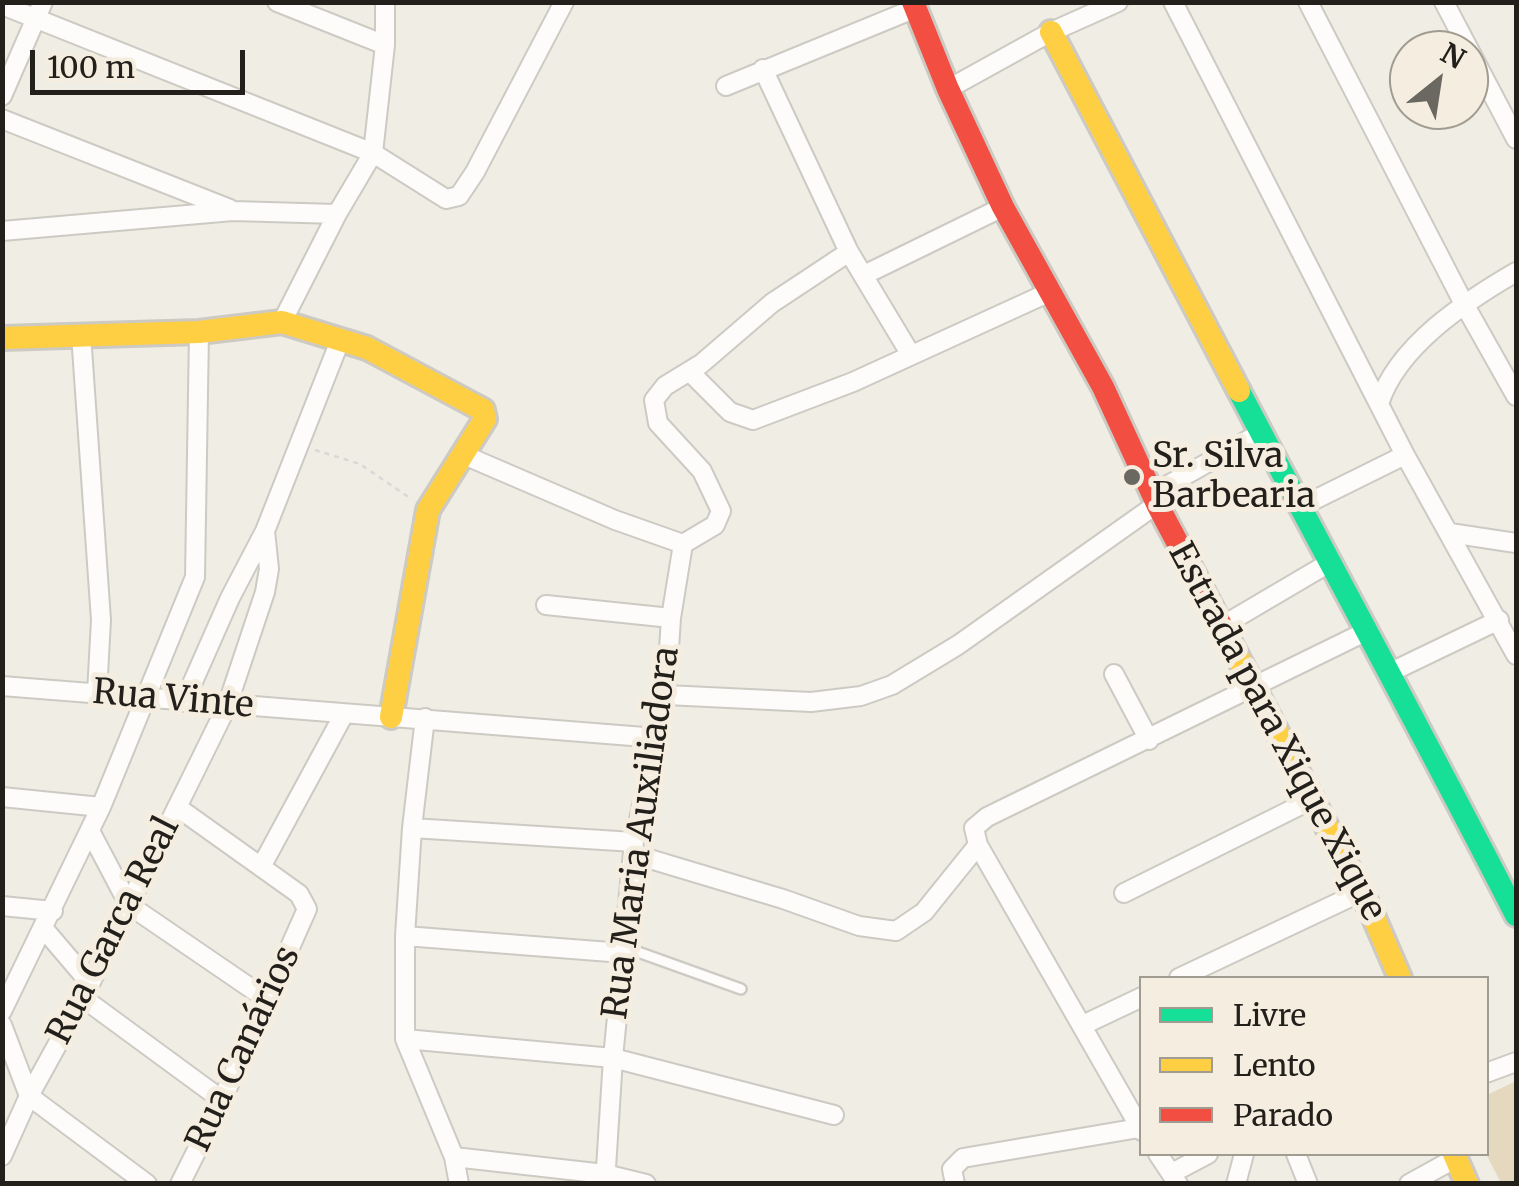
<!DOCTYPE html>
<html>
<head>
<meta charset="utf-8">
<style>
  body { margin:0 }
  #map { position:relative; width:1519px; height:1186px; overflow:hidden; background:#f0ede5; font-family:Merriweather,serif }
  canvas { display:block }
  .frame { position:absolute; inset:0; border:5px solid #23201b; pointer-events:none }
  .legend { position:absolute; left:1139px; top:976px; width:350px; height:180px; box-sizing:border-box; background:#f5eee0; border:2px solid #a19c91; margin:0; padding:12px 18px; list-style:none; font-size:30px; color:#23201b }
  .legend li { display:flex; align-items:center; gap:20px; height:50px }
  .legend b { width:50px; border:2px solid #a19c91 }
  .north { position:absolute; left:1389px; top:30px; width:100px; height:100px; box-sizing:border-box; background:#f5eee0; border:2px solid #a19c91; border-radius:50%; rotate:30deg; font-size:28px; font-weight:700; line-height:40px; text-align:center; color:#23201b }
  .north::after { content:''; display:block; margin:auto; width:35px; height:45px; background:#6b6862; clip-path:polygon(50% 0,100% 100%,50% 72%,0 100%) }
  .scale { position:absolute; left:30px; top:50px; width:215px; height:45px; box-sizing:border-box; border:5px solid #23201b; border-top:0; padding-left:12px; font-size:30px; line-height:35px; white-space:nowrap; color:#23201b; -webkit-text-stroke:8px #f5eee0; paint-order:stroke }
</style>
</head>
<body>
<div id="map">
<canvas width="1519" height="1186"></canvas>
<div class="frame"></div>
<ul class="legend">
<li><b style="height:12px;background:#16e098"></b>Livre</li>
<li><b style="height:12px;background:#ffcf43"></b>Lento</li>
<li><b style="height:12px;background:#f24e42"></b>Parado</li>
</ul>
<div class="north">N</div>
<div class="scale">100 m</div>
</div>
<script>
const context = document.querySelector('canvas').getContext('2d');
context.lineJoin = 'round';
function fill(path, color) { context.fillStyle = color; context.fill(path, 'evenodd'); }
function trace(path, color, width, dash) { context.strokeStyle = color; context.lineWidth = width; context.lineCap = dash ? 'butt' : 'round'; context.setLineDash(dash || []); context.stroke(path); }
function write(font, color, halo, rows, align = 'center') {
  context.font = font + ' Merriweather,serif'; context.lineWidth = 10; context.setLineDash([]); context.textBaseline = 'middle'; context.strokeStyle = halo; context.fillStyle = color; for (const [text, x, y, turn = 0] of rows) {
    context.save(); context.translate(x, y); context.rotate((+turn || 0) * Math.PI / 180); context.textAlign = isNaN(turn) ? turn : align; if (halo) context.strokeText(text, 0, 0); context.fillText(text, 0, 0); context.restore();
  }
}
fill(new Path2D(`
  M1516 1081V1183H1501L1486 1154 1487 1095Z`), '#e4d9be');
const lane = new Path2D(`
  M624 947 741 989`);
const street = new Path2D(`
  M277 2 385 45
  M1173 2 1405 455 1516 655
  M1308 2 1463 302 1516 396
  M1444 2 1516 139
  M2 5 373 153 446 199 459 196 475 172 564 2
  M763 69 849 252 911 355
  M726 86 916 8
  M948 89 1051 32 1118 2
  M2 96 43 2
  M2 119 230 209
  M2 231 233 211 337 214
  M864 275 1003 207
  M282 322 337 214 373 153 385 45V2
  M81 334 101 620 97 693
  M690 372 730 412 753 420 853 382 1052 291
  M1379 404C1397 346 1466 301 1516 272
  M464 455 615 520 683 544
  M1152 494 1262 432
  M1302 506 1405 455
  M1450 533 1516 543
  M683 544 715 525 721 511 702 471 658 423 654 400 665 386 701 364 772 303 849 252
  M546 605 671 618
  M1222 626 1329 563
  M1391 672 1499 620
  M1114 674 1149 740
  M2 686 657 738
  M666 695 811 702 861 696 892 685 958 645 1157 504
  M184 702 230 598 265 531 341 338
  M425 718 412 828 405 936V1039L454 1157 459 1184
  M2 797 101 807
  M177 807 299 894 307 909 222 1100 180 1184
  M412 828 634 842
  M90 831 129 905 268 1000
  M633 854 783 899 859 926 896 931 924 912 978 845
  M261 867 344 714
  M1124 893 1313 799
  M2 906 53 911
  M44 929 90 983
  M405 936 623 953
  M1179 978 1361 892
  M83 998 222 1100
  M2 1011 101 807 195 577 199 332
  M2 1025 29 1096
  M1083 1025 1142 997
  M405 1039 613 1058 834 1115
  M1486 1073 1516 1062
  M29 1096 147 1184
  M1142 1131 978 845 974 828 987 817 1367 631
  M1158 1154 1178 1184
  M1296 1154 1308 1184
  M2 1156 29 1096 83 998 227 706 265 592 269 569 265 531
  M454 1157 605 1174 646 1184
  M1172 1173 1208 1154
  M605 1184 613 1058 634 842 666 695 671 618 683 544
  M955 1184 952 1169 963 1158 1139 1128
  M1236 1184 1244 1154
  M1409 1184 1456 1158`);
const fast = new Path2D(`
  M1239 391C1331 566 1426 739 1516 915`);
const slow = new Path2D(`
  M1051 32 1239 391
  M2 338 199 332 282 322 367 348 483 410 485 419 428 510 391 717
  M1221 625 1371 911 1400 978
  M1454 1154 1467 1184`);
const jam = new Path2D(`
  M913 2 948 89 1003 207 1103 387 1157 504 1221 625`);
trace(lane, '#cccac3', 14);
trace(street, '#cccac3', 22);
trace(fast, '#cccac3', 28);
trace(slow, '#cccac3', 28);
trace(jam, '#cccac3', 28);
trace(new Path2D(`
  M315 450 360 464 410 498`), '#d9d8d6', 2.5, [5, 5]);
trace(lane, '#fdfcfb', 9);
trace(street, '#fdfcfb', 18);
trace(fast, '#16e098', 22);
trace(slow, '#ffcf43', 22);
trace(jam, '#f24e42', 22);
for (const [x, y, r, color] of [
  [1132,477,10,"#6b6862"]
]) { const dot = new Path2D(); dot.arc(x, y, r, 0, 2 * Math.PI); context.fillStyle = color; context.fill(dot); trace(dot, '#f5eee0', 4); }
write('35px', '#23201b', '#f5eee0', [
  ["Sr. Silva",1152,457],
  ["Barbearia",1152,497]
], 'left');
write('35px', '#23201b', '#f5eee0', [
  ["Rua Vinte",173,700,5],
  ["Estrada para Xique Xique",1276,732,62],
  ["Rua Maria Auxiliadora",642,833,-82],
  ["Rua Garca Real",114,931,-63],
  ["Rua Canários",244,1049,-65]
]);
</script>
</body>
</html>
